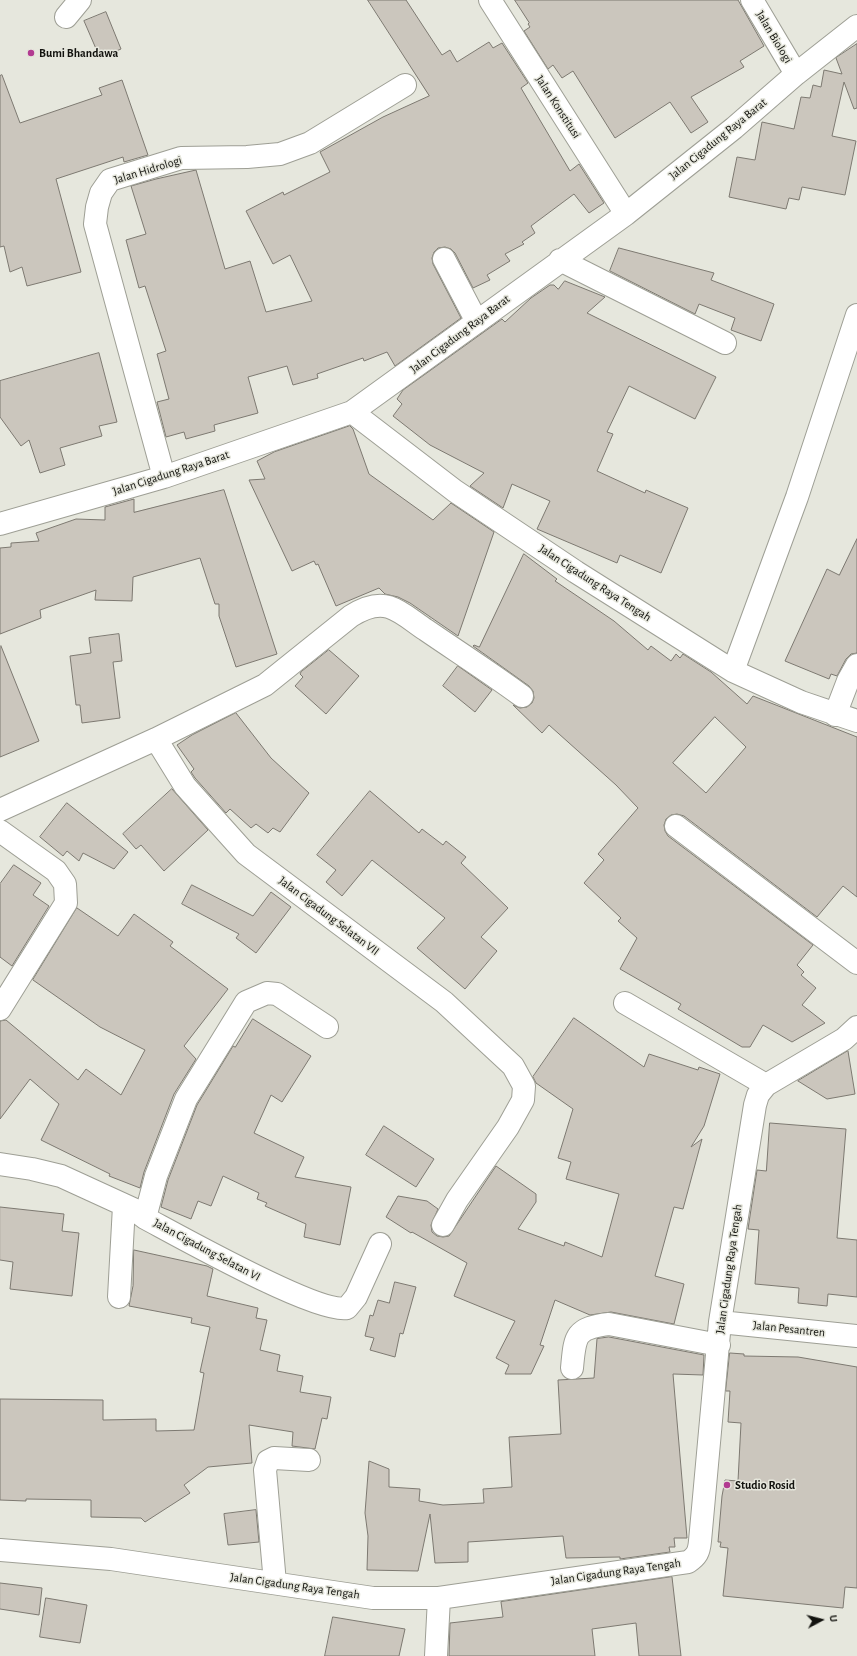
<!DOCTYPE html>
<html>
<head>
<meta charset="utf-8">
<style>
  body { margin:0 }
  #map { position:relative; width:857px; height:1656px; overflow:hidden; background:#e6e7dd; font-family:"Alegreya Sans",sans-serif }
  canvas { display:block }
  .north { position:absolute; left:801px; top:1600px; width:40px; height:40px; -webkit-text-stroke:3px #e6e7dd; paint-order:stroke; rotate:83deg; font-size:11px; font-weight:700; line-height:16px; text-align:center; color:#13130f }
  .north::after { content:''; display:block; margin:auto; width:14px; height:18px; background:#13130f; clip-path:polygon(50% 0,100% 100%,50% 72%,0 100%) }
</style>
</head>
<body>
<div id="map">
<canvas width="857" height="1656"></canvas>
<div class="north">U</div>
</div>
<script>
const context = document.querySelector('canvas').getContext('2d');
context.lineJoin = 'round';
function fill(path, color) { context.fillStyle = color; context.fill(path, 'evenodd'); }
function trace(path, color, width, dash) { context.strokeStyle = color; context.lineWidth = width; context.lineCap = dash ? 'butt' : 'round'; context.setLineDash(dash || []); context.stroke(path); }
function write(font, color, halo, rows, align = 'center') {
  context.font = font + ' "Alegreya Sans",sans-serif'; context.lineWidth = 3; context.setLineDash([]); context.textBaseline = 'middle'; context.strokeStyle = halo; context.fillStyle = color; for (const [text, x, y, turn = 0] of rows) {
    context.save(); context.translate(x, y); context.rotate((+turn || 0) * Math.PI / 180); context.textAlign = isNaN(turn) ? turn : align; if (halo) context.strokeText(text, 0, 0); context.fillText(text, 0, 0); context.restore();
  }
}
const building = new Path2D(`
  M368 0H406L442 55 450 50 457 62 489 42 493 48 502 43 528 83 521 88 570 171 579 164 604 203 589 213 574 194 531 226 535 233 522 242 524 244 505 254 510 261 487 275 490 280 473 288 455 253 451 249 445 247 438 248 434 252 432 258 433 264 461 318 395 366 387 352 364 361 363 358 317 374 318 378 293 385 287 366 248 377 258 413 214 425 215 431 186 439 184 432 166 437 157 402 169 399 157 354 166 351 145 286 139 288 126 240 146 234 131 186 156 179 196 170 225 269 250 261 266 312 312 301 290 255 273 264 246 211 283 192 284 195 330 172 320 152 383 117 429 96Z
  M515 0H738L764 46 740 61 744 67 691 97 708 122 691 133 670 102 615 138 573 71 562 78 553 65 548 69 524 31 530 27 528 24 529 23Z
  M106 12 121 49 100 58 84 21Z
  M857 44V108L854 109 844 82 832 136 856 141 845 195 802 187 799 200 789 198 786 209 729 197 737 157 755 160 762 122 794 129 801 97 810 98 813 85 821 87 824 70 842 74 836 58Z
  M2 75 20 123 102 95 99 88 122 80 148 155 124 162 123 157 56 179 81 272 27 286 22 267 10 272 4 246 0 247V76Z
  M619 248 714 273 711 280 774 304 761 341 731 330 735 318 699 304 695 314 610 271Z
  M565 281 605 297 587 313 716 377 695 419 629 386 607 432 613 434 597 471 645 493 646 490 688 508 661 573 620 555 617 563 537 529 550 501 512 484 503 508 470 486 484 473 430 445 393 416 402 404 397 399 403 390 502 319 505 322 531 298 550 285H554L558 289Z
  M99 353 117 422 99 426 102 436 60 448 65 465 40 473 29 440 21 446 0 417V381Z
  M350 426 353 429 369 474 433 520 451 503 494 532 458 636 410 603 398 597 385 594 379 588 336 606 318 564 316 565 314 561 292 571 249 480 265 479 257 461 274 452Z
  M224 490 277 654 236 667 219 616V604H215L200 558 133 577 132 601 95 600 96 590 40 610 41 618 0 634V548L11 547V543L39 541 36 533 76 519 105 520V507L134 499V512Z
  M857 539V653L851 654 846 659 837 676 831 674 829 679 785 661 827 569 839 575Z
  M524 554 557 579 555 581 614 621 648 650 651 646 671 661 676 654 680 658 683 654 711 672 747 704 753 696 857 737V897L843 886 817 917 684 816 677 814 671 815 666 819 664 825 665 831 668 836 813 945 797 965 804 972 801 975 816 988 802 1005 825 1023 792 1042 763 1025 750 1047H742L678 1009 681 1004 620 969 637 938 618 921 621 918 584 883 604 860 598 854 638 808 616 785 549 725 542 733 513 705 520 708 527 707 532 703 534 698 533 691 529 686 473 646 474 645 479 647ZM715 717 746 747 706 793 673 763Z
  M119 634 122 661 113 662 120 718 82 723 80 705H76L70 656 91 653 89 638Z
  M1 646 39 741 0 757V647Z
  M329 650 359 676 326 714 295 686 303 677 300 674 301 672Z
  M458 666 492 690 475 712 443 686Z
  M236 713 271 758 309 793 280 832 273 828 268 833 256 824 251 828 230 809 226 813 195 778 191 772 194 769 177 745 192 735Z
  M172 789 208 830 164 871 141 845 136 849 123 834Z
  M370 791 419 833 422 829 443 845 446 841 466 857 461 863 508 908 481 937 497 951 465 989 417 948 445 918 372 860 342 896 326 882 336 870 317 855Z
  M67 803 128 852 114 869 83 853 79 861 67 851 63 856 40 837Z
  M14 865 41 883 33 895 49 906 12 966 0 957V884Z
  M192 885 253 916 271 892 291 907 256 953 236 938 239 934 182 904Z
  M77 908 118 936 134 914 173 942 170 946 228 989 184 1046 196 1059 174 1094 144 1172 140 1188 109 1176 110 1174 41 1140 59 1104 30 1079 0 1119V1021L6 1020 78 1080 86 1069 121 1095 145 1050 100 1027 33 980Z
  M574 1018 644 1067 649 1054 698 1070 699 1067 720 1074 704 1126 691 1147 702 1139 683 1209 674 1207 655 1276 684 1284 674 1324 611 1312 590 1315 555 1300 540 1345 544 1346 531 1374H505L509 1365 496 1358 515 1321 454 1296 467 1263 412 1232 411 1233 386 1217 398 1196 427 1201 438 1209 431 1225 432 1232 437 1236 443 1237 449 1236 496 1166 536 1194V1202L518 1229 564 1246 565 1242 602 1257 619 1194 566 1179 571 1162 558 1158 573 1109 536 1083 533 1077Z
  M253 1019 311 1056 282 1102 271 1095 254 1133 304 1157 295 1177 351 1187 340 1245 304 1237 306 1224 265 1206 267 1203 257 1199 259 1193 223 1176 211 1206 198 1201 191 1219 161 1207 168 1180 197 1105 233 1046 235 1047Z
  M848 1051 855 1094 827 1099 798 1081Z
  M770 1123 846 1129 837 1238 857 1240V1297L828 1294 827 1306 798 1303 799 1288 755 1284 759 1230 748 1229 757 1170 766 1171Z
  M384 1126 434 1159 416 1187 366 1155Z
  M0 1207 64 1214 62 1231 79 1233 72 1296 10 1289 13 1262 0 1260Z
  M134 1250 207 1266 213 1269 207 1296 258 1308 256 1318 267 1320 260 1350 280 1355 277 1371 303 1376 300 1392 331 1397 327 1419 322 1418 315 1449 292 1446 293 1432 249 1425 252 1463 208 1467 184 1485 190 1493 145 1522 141 1518 91 1517V1500L26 1499V1501L0 1500V1399L103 1400V1420L156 1419V1431L194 1430 204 1373 200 1372 210 1327 191 1323 192 1318 129 1306 133 1286Z
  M395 1282 416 1287 403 1334 400 1333 395 1357 370 1350 374 1338 365 1336 370 1315 373 1316 378 1300 389 1303Z
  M609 1337 704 1355 703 1375 673 1374 687 1538H674L675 1547H669L670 1552 620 1559V1557L566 1558 563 1536 468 1542V1562L435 1563 430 1514 418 1571 367 1570 368 1536 365 1513 369 1461 389 1469V1487L420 1489 419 1501 443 1505 484 1503 483 1489 512 1487 509 1437 561 1434 558 1380 594 1378 597 1339Z
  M730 1353 744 1354V1356L798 1357 857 1367V1588L845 1587 843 1608 723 1596 728 1548 720 1547 721 1542H718L722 1496 725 1480 738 1481 741 1423 728 1422 730 1391H726Z
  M256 1510 259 1542 228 1545 224 1514Z
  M672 1577 681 1656H639L636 1623 592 1629 595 1656H449L450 1623 503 1617 501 1602Z
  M0 1583 42 1588 39 1615 0 1609Z
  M46 1598 87 1605 80 1643 40 1637Z
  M333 1617 405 1629 399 1656H325Z`);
fill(building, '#cbc6bd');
trace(building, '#7d7971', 1);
const minor = new Path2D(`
  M490 0 626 214
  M752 0 796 74
  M66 17 80 0
  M444 259 477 322
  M560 260 725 343
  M352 412 455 491 576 572 733 671 801 702 857 721
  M164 477 95 224 97 207 101 193 110 180 181 158 247 157 280 154 310 143 405 85
  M0 524 164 477 352 412 626 214 734 128 796 74 857 26
  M733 671 797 497 857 315
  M835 715 848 681 857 665
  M156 739 185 786 246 854 444 1002 513 1066 524 1086 523 1100 508 1127 457 1200 443 1225
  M0 810 156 739 265 685 351 616C362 609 376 603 389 607 402 611 415 623 426 630 458 652 491 673 522 696
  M676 826 857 963
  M0 831 56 871 65 884 66 903 0 1009
  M625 1003 766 1085
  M0 1164 32 1169 61 1176 133 1209 145 1218C177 1235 319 1315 347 1308L356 1297 380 1244
  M145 1218 156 1176 186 1099 246 1002 267 993 277 994 327 1027
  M119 1297 124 1206
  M720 1322 857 1336
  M572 1368C575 1337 574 1328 609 1324L719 1345
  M0 1550 111 1559 373 1598H439L688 1562C697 1556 699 1552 700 1541L720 1322 755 1105 758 1095 766 1085 844 1039 857 1027
  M275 1583 265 1470 268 1461 274 1458 309 1460
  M436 1656 439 1598`);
trace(minor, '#9e9f95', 24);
trace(minor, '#fff', 22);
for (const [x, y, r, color] of [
  [31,53,4,"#b23b91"],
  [727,1485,4,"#b23b91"]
]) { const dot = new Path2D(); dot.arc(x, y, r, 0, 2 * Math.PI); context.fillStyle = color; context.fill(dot); trace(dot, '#e6e7dd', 1.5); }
write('12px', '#13130f', '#e6e7dd', [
  ["Jalan Biologi",774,37,59],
  ["Jalan Konstitusi",558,107,57],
  ["Jalan Cigadung Raya Barat",718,139,-39],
  ["Jalan Hidrologi",148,170,-17],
  ["Jalan Cigadung Raya Barat",460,334,-37],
  ["Jalan Cigadung Raya Barat",171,473,-18],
  ["Jalan Cigadung Raya Tengah",595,583,33],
  ["Jalan Cigadung Selatan VII",329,916,37],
  ["Jalan Cigadung Selatan VI",207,1250,28],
  ["Jalan Cigadung Raya Tengah",729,1269,-82],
  ["Jalan Pesantren",789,1329,6],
  ["Jalan Cigadung Raya Tengah",616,1572,-8],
  ["Jalan Cigadung Raya Tengah",295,1586,8]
]);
write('bold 12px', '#13130f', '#e6e7dd', [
  ["Bumi Bhandawa",39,53],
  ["Studio Rosid",735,1485]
], 'left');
</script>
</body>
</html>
